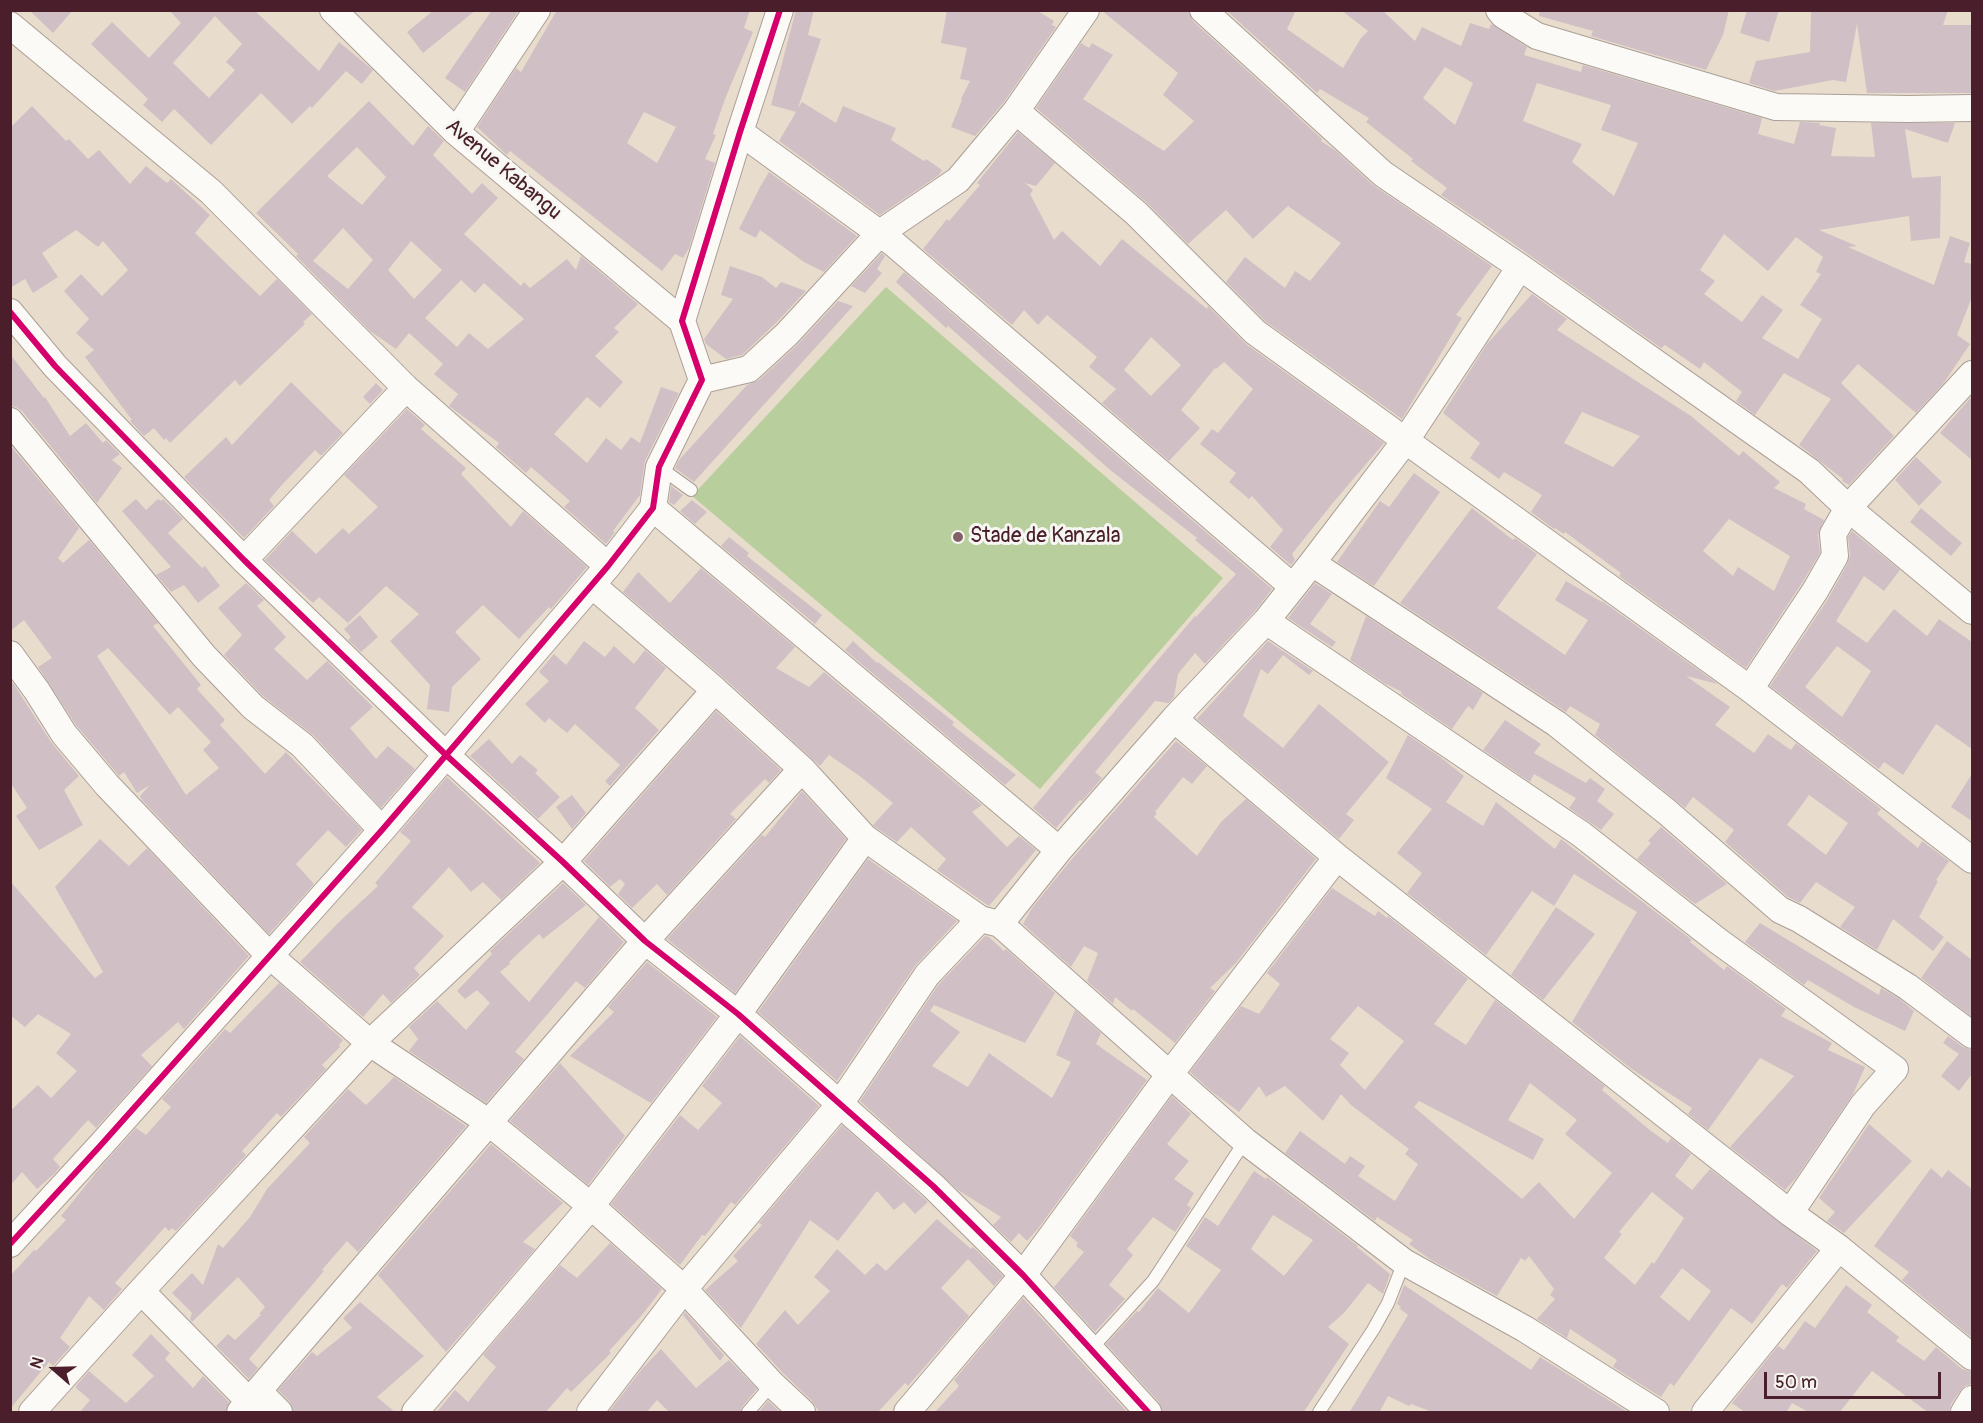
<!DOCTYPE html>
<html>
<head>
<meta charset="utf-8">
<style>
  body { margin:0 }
  #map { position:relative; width:1983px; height:1423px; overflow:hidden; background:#e8dccc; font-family:Pangolin,sans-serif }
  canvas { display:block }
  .frame { position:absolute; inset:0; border:12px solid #4a1f2b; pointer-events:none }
  .north { position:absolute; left:24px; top:1339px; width:60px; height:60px; -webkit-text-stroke:4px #f6f6f2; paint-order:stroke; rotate:290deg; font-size:16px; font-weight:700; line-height:24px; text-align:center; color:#4a1f2b }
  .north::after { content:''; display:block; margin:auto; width:21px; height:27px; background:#4a1f2b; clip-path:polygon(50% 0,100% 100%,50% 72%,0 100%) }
  .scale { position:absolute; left:1764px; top:1372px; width:177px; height:27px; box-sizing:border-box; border:3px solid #4a1f2b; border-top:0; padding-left:8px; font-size:18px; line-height:21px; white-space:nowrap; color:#4a1f2b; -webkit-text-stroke:4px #f6f6f2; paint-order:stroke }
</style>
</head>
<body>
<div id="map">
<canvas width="1983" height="1423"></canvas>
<div class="frame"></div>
<div class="north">N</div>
<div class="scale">50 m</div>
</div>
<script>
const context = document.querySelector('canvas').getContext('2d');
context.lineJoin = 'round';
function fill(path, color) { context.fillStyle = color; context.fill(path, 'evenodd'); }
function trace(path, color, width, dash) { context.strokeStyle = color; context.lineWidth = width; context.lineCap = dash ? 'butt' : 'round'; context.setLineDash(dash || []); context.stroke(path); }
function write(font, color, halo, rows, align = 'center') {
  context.font = font + ' Pangolin,sans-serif'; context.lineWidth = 6; context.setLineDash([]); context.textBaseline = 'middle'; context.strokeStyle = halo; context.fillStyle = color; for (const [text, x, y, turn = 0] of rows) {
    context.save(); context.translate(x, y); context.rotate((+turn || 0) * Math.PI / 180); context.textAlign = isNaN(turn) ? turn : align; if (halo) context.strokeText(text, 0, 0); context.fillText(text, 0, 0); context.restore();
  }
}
fill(new Path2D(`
  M886 287 1223 578 1040 789 692 496Z`), '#b8ce9c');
fill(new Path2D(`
  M29 10H73L53 33Z
  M169 10H254L319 71 339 42 373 70 362 84 346 71 312 108 310 106 292 124 261 93 211 145 174 109 162 122 143 105 148 99 91 44 112 22 149 58 181 23ZM215 16 242 44 226 62 235 70 209 98 173 63Z
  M434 10H476L423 53 407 32Z
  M492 10H519L465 92 445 78Z
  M557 10H750L744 28 753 32 725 99 713 134 716 135 705 159 715 163 689 248 683 258 675 254 662 271 510 151 507 155 477 127 516 68 521 72ZM644 112 676 127 657 163 627 143Z
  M796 10H814L808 35 821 39 798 108 802 102 836 123 843 106 896 128 891 140 924 161 926 159 942 170 939 175 880 215 779 141 796 112 771 105Z
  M947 10H1036L1054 21 1052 25 1056 27 1004 102 975 136 951 127 962 100 961 99 970 81 960 79 967 48 941 43Z
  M1101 10H1188L1193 21 1322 139 1321 141 1336 151 1373 185 1492 266 1456 315 1462 318 1402 419 1265 321 1226 282 1245 257 1285 288 1295 271 1310 281 1341 243 1288 206 1253 239 1226 210 1188 244 1146 202 1036 108 1081 43 1089 48 1092 43 1113 55 1083 99 1164 151 1194 121 1163 95 1178 73Z
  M1226 10H1296L1287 29 1343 68 1361 38 1368 31 1341 10H1382L1415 41 1422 27 1461 46 1470 23 1489 29 1491 24 1527 47 1524 55 1581 72 1583 65 1762 118 1758 134 1794 144 1800 122 1820 123 1819 125 1836 128 1831 156 1875 157 1871 123H1955L1948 143 1905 129 1912 178 1941 176 1940 238 1911 241 1909 216 1819 230 1857 246 1848 247 1934 285 1950 236 1970 243 1964 262 1972 264V297L1957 335 1970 344 1943 384 1916 413 1858 364 1841 383 1894 436 1849 485 1842 481 1843 479 1799 445 1831 399 1784 373 1755 415 1736 401 1742 392 1704 362 1700 369 1665 345 1661 348 1511 242 1441 195 1447 188 1411 161 1413 159 1366 122 1369 118 1320 89 1317 93ZM1445 67 1473 83 1455 125 1423 98ZM1537 83 1611 105 1601 130 1638 143 1614 196 1572 162 1582 144 1523 121ZM1724 234 1768 271 1796 237 1823 257 1816 272 1821 274 1800 305 1822 319 1798 359 1762 338 1783 310 1762 295 1742 322 1704 294 1715 281 1700 270Z
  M1540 10H1729L1723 35 1706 70 1591 36 1593 31 1539 16Z
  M1747 10H1779L1769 42 1740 33Z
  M1811 10H1948L1943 25H1972V93H1867L1857 24 1846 82 1833 80 1774 91 1749 83 1756 61 1810 52Z
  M369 101 413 146 428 126 444 141 433 155 472 194 482 183 498 198 464 234 521 286 524 282 530 288 567 259 576 270 581 256 638 304 614 328 619 332 595 356 623 382 600 408 587 397 554 434 587 463 606 438 621 450 631 437 640 443 661 387 679 393 645 461 640 495 613 531 615 532 606 544 564 507 570 501 531 467 526 473 496 447 499 443 449 406 458 394 434 374 443 364 409 333 396 349 370 331 296 256 298 254 256 213ZM357 147 386 177 362 205 327 176ZM343 228 373 260 348 289 313 261ZM411 241 442 270 414 299 388 270ZM461 280 475 293 484 283 524 319 488 349 469 333 457 347 425 318Z
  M32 106 66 141 69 139 88 159 99 150 130 184 146 166 167 183 171 179 210 215 195 233 260 296 277 279 312 314 303 322 305 324 240 386 235 380 170 443 166 438 164 440 154 428 144 436 130 421 132 420 85 357 94 350 76 333 89 319 64 291 81 274 102 296 128 270 103 241 98 247 76 230 42 253 58 277 33 293 25 279 10 288V128Z
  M1018 132 1055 163 1036 186 1025 183 1033 190 1030 194 1054 240 1062 231 1100 266 1122 239 1207 309 1208 306 1246 344 1384 443 1332 504 1292 554 1295 560 1291 565 1270 547 1283 530 1252 496 1249 499 1229 482 1236 473 1200 444 1212 429 1218 433 1253 389 1224 362 1216 369 1215 368 1181 410 1200 428 1169 461 1102 403 1116 389 1089 367 1097 357 1047 315 1038 325 1024 310 1012 325 923 249 947 219 949 221 980 185 977 183ZM1151 337 1181 365 1151 396 1124 370Z
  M769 172 857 236 824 272 804 262 760 230 756 238 739 229 760 187Z
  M882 253 885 256 877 269 882 273 865 293 851 286Z
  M730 266 762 277 776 288 781 282 806 291 776 323 742 355 726 359 706 344 704 339 733 299 721 295Z
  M904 272 1272 589 1255 611 1205 664 1195 653 1178 674 1174 697 1169 703 1155 701 1095 772 1102 778 1082 801 1080 800 1056 828 1033 808 1195 616 1196 617 1236 574 1195 540 1197 538 1109 469 948 326 946 328 896 282Z
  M1532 294 1567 319 1557 330 1691 416 1739 456 1743 451 1780 482 1774 488 1806 504 1804 509 1824 520 1818 535 1820 553 1802 583 1746 668 1619 576 1621 573 1565 532 1564 534 1555 528 1554 529 1531 512 1542 495 1504 472 1499 479 1470 458 1480 443 1443 413 1487 344ZM1582 412 1640 436 1613 467 1564 443ZM1729 519 1790 556 1774 591 1738 567 1733 576 1703 551Z
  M838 301 853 306 694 482 675 468 679 460 747 385 759 380 797 345Z
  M10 354 44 398 45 397 70 436 86 423 103 443 106 440 120 454 112 460 122 468 97 503 22 411 16 407 10 406Z
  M291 382 343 433 322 455H320L315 450 280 487 269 500 274 506 244 538 184 477 226 437 232 445Z
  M376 383 383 390 370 404 363 397Z
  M1972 396V460L1940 433Z
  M407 409 425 425 421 429 466 468 461 474 511 527 523 511 587 567 551 609 549 607 519 639 483 605 455 632 481 659 452 687 449 712 427 709 430 685 390 641 419 614 386 586 348 623 319 597 313 603 265 560 292 531 316 554 343 528 349 534 378 507 344 475Z
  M10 445 79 528 58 558 63 563 89 540 158 623 153 626 201 685 197 689 225 720 220 725 265 774 286 752 362 830 346 847 328 830 296 864 314 884 269 934 142 800 140 796 150 785 137 793 124 772 119 776 76 725 38 667 52 658 24 620 10 631ZM108 648 170 715 178 707 211 742 203 750 219 768 186 795 97 656Z
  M1916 457 1942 482 1919 506 1895 480Z
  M1414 473 1440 492 1374 586 1337 562 1380 501 1389 507Z
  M671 486 683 495 674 505 669 502Z
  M136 499 146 510 158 499 161 501 163 499 183 519 168 533 202 568 205 566 220 586 198 603 184 585 171 592 156 575 171 567 122 511Z
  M692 500 707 512 695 524 680 511Z
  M1472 508 1513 540 1515 538 1537 554 1497 608 1565 655 1588 620 1555 600 1566 581 1602 602V601L1718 684 1686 676 1730 707 1715 725 1732 737 1754 753 1768 734 1791 750 1796 743 1881 809 1877 814 1918 848 1922 841 1949 861 1936 880 1938 881 1919 917 1944 937 1933 951 1893 919 1877 950 1840 927 1855 907 1816 882 1800 903 1788 897 1725 842 1734 830 1693 797 1685 808 1595 735 1600 724 1570 706 1566 712 1400 603ZM1809 795 1848 823 1826 855 1787 825Z
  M1921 508 1962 543 1951 556 1910 522Z
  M1852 531 1900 570 1884 591 1864 576 1836 621 1867 643 1894 609 1927 636 1939 619 1972 642V749L1936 724 1903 775 1884 762 1879 769 1770 686 1828 599 1848 563 1850 555 1848 537ZM1837 646 1871 671 1842 717 1805 687Z
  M729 537 749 553 747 556 822 615 815 624 721 546Z
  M701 568 795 647 776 668 809 687 824 672 982 805 972 812 1007 847 1019 836 1036 850 989 906 937 870 946 859 911 827 897 842 875 827 873 825 893 803 861 777 829 755 820 766 725 679 623 592 638 572 670 603Z
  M246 583 264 600 257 606 286 637 274 649 307 680 327 661 373 707 350 728 376 759 388 746 415 769 381 808 313 735 263 696 224 655 242 635 218 608Z
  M1315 583 1332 594 1310 624 1336 642 1332 647 1288 618Z
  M360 615 378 637 361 652 348 640 351 637 344 629Z
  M1366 616 1483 693 1473 710 1468 706 1452 729 1401 694 1402 692 1384 683 1350 660Z
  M584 641 605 657 614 646 634 664 645 650 666 668 635 708 659 730 610 786 605 781 620 765 575 724 567 733 549 718 545 723 525 704 549 681 539 672 554 654 566 665Z
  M853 641 877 663 878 662 954 722 952 725 1016 775 1005 785 845 650Z
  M1268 641 1313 671 1309 675 1283 655 1268 674 1261 669 1243 716 1283 748 1319 704 1389 762 1346 814 1354 820 1339 839 1197 719Z
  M13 683 51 742 79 776 64 790 83 825 39 850 16 816 27 808 10 782V684Z
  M716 711 781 770 769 783 765 779 730 814 736 819 667 895 657 884 632 908 618 894 625 884 620 879 610 887 584 861Z
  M1505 720 1541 744 1534 753 1586 783 1590 778 1605 789 1597 801 1614 814 1601 830 1569 808 1576 798 1534 774 1530 782 1483 750Z
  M1408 735 1439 756 1464 776 1446 802 1483 826 1496 802 1555 849 1561 839 1692 940 1690 942 1724 970 1727 966 1786 1009 1781 1016 1832 1043 1828 1050 1865 1067 1853 1094 1796 1178 1785 1190 1730 1147 1794 1076 1760 1058 1708 1130 1688 1114 1692 1108 1633 1070 1572 1022 1637 912 1574 874 1554 906 1532 891 1486 955 1407 893 1422 873 1397 853 1432 809 1386 778Z
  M489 739 512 764 520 755 538 770 535 773 560 797 538 819 470 756Z
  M1176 741 1207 766 1192 784 1183 777 1155 812 1157 813 1154 817 1197 856 1221 822 1246 799 1316 859 1236 963 1210 988 1215 991 1175 1043 1133 1009 1132 1011 1115 997 1113 1004 1087 981 1098 953 1084 946 1071 967 1023 924 1032 908 1071 860Z
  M1972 774V821L1951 807Z
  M447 777 540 863 501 900 483 882 471 892 449 867 412 907 444 936 414 968 420 975 391 1003 383 994 363 1017 300 962 340 921 378 886 375 883 411 841 400 832Z
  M802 791 846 839 735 993 667 939 762 835 765 837Z
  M572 795 586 813 572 829 556 807Z
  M1661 827 1727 884 1695 904 1637 859 1651 843 1648 841Z
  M100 839 129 866 147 848 249 956 184 1029 178 1022 141 1055 152 1066 96 1128 88 1120 53 1159 60 1167 55 1173 37 1189 22 1172 10 1186V1111L38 1085 51 1098 77 1071 56 1053 71 1034 38 1014 25 1027 10 1015V881L95 978 103 972 55 887Z
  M868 859 957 921 915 966 837 1081 758 1012Z
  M563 883 586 905 543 939 539 934 509 962 510 964 500 972 529 1002 599 917 624 942 585 988 576 981 515 1052 524 1059 486 1103 409 1051 418 1039 409 1027 437 1001 466 1030 490 1003 477 990 465 999 457 991 492 954 490 951Z
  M1332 888 1375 916 1378 911 1387 918 1388 916 1468 979 1434 1024 1466 1045 1495 1000 1605 1086 1602 1090 1651 1131 1668 1143 1671 1138 1691 1154 1675 1176 1692 1190 1710 1169 1817 1251 1787 1288 1782 1284 1752 1324 1731 1308 1674 1386 1670 1383 1661 1397 1613 1367 1617 1360 1570 1329 1567 1338 1537 1319 1555 1299 1550 1295 1554 1289 1529 1256 1525 1261 1521 1258 1497 1296 1431 1260 1409 1244 1413 1240 1377 1217 1375 1221 1285 1153 1300 1131 1345 1164 1350 1156 1365 1166 1358 1176 1395 1201 1418 1164 1405 1154 1409 1149 1351 1105 1341 1094 1323 1121 1285 1086 1266 1097 1259 1086 1239 1112 1211 1091 1190 1072 1241 1006 1259 1014 1280 984 1267 973ZM1358 1006 1404 1041 1365 1090 1340 1065 1349 1053 1330 1039ZM1530 1083 1577 1120 1565 1134 1612 1173 1574 1219 1539 1182 1522 1199 1414 1107 1419 1101 1533 1160 1544 1139 1508 1120ZM1652 1192 1684 1218 1654 1264 1652 1262 1635 1285 1604 1258 1622 1234 1619 1232ZM1682 1268 1711 1291 1689 1321 1660 1297Z
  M1556 907 1595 934 1543 1000 1511 975Z
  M1760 923 1879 995 1881 988 1900 999 1914 1011 1905 1031 1854 1007 1808 980 1804 985 1745 942Z
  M985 936 989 937 1004 951 1006 949 1055 993 1025 1043 934 1005 930 1011 960 1032 932 1066 968 1087 989 1053 1052 1098 1071 1062 1056 1055 1075 1010 1101 1033 1096 1044 1147 1080 1037 1230 1027 1241 1019 1233 1011 1242 993 1225 1001 1217 958 1190 860 1101 939 984Z
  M1947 941 1972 960V1017L1921 978Z
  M647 962 717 1017 651 1103 570 1056 614 1012 608 1007Z
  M279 983 343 1040 339 1045 340 1047 322 1065 326 1069 281 1117 277 1113 242 1151 246 1155 176 1231 172 1228 169 1231 165 1227 115 1283 122 1289 104 1310 89 1296 60 1338 70 1347 53 1366 49 1362 10 1409V1276L34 1250 36 1251 66 1220 61 1216 99 1169 136 1128 146 1135 171 1107 162 1099 225 1029 230 1033Z
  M740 1036 819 1106 735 1205 731 1202 705 1236 702 1235 680 1265 611 1204 680 1115 698 1130 722 1103 702 1086Z
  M1948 1036 1963 1047 1972 1050V1074L1959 1091 1941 1076 1959 1054 1943 1043Z
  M560 1063 625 1136 588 1185 510 1121Z
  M394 1077 466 1126 358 1252 347 1241 322 1270 324 1271 249 1359 258 1368 249 1379 216 1346 228 1334 235 1340 261 1315 259 1314 265 1307 238 1277 192 1322 190 1319 192 1313 172 1293 192 1273 203 1285 218 1244 223 1248 250 1217 267 1189 310 1143 304 1137 348 1089 366 1105Z
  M1172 1096 1191 1114 1167 1144 1189 1161 1174 1179 1194 1193 1187 1205 1191 1208 1175 1232 1153 1217 1127 1249 1133 1255 1109 1285 1125 1299 1095 1332 1054 1287 1084 1252 1076 1246 1078 1243 1070 1236Z
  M1869 1124 1912 1161 1844 1233 1827 1221 1835 1212 1819 1198Z
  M842 1125 928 1202 915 1214 904 1202 894 1210 877 1191 838 1241 810 1220 741 1328 705 1290 738 1261 733 1256 762 1225 759 1223Z
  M491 1144 563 1203 523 1242 535 1249 446 1352 378 1275Z
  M1931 1168 1942 1178 1948 1170 1972 1189V1338L1902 1280 1909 1272 1874 1246Z
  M1254 1171 1266 1179 1267 1177 1358 1246 1357 1247 1390 1274 1383 1294 1368 1283 1344 1313 1328 1327 1349 1344 1303 1413H1163L1159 1402 1106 1344 1137 1311 1139 1312 1158 1288 1189 1313 1221 1270 1186 1246 1205 1217 1218 1226ZM1273 1215 1313 1240 1284 1276 1251 1249Z
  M937 1219 971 1249 973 1247 1003 1276 994 1286 968 1259 941 1288 969 1316 908 1386 905 1383 877 1413H820L812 1401 783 1373 756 1344 785 1310 798 1325 830 1291 814 1277 837 1249 865 1275 877 1263 886 1271Z
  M610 1243 662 1289 642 1315 609 1351 611 1353 571 1392 567 1388 545 1413H436L455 1390 468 1402 496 1367 483 1355 560 1265 577 1278Z
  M1404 1285 1531 1370 1540 1357 1629 1413H1435L1411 1404 1409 1406 1388 1396 1379 1413H1349L1408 1315 1399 1308 1401 1307 1397 1304Z
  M1846 1285 1872 1305 1867 1312 1899 1337 1896 1341 1924 1361 1936 1347 1962 1369 1972 1372V1384L1965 1386 1960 1391 1951 1404 1949 1413H1929L1872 1371 1839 1413H1810L1792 1403 1786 1413H1746L1732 1403 1778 1346 1784 1350 1805 1321 1815 1328Z
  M1023 1298 1128 1413H934L959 1386 954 1380Z
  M360 1302 424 1356 377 1397 396 1413H294L290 1402 278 1390 312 1352 317 1356 352 1328 343 1318Z
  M685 1312 724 1355 720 1361 683 1315Z
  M151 1334 170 1353 165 1359 193 1388 203 1376 229 1402 225 1413H79L90 1400 76 1388V1386L89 1371 126 1403 154 1376 132 1355Z
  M661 1349 696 1388 729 1360 757 1389 742 1407 740 1413H670L657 1400 646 1413H608L642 1369Z
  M768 1401 781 1413H758Z`), '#d0c0c5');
const lane = new Path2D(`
  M659 467 691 490
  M1091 1349 1153 1281 1245 1141
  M748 1412 772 1384
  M1319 1412 1373 1330 1388 1303 1404 1262`);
const street = new Path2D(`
  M333 10 456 132 682 321
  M1203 10 1383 174 1520 267 1809 471 1848 508 1972 611
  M1499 10 1503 15 1537 36 1776 107 1908 109 1972 108
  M10 25 211 192 406 388 608 566
  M1016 111 1136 213 1255 332 1750 689 1972 860
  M456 132 537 10
  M740 132 893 243 1293 587
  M10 312 55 366 244 560 446 755 563 862 645 941 738 1014 933 1186 1023 1275 1148 1412
  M702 380 749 369 787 334 880 233 958 180 1016 111 1086 10
  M10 421 204 656 253 707 302 745 382 830
  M653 508 1059 850
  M244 560 406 388
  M1312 563 1557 724 1667 812 1780 910 1799 919 1908 987 1972 1035
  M592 585 715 690 802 769 865 838 980 919
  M1266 621 1581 834 1718 941 1895 1069 1863 1105 1790 1213
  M10 654 37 691 64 734 107 785 269 955 370 1043 488 1122 591 1206 684 1289 772 1384 802 1412
  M1750 689 1815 591 1835 556 1833 534 1848 508 1972 374
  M1174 719 1337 857 1790 1213 1839 1248 1972 1357
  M1000 924 1245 1141 1404 1262 1525 1329 1656 1412
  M10 1244 100 1146 382 830 608 566 653 508 659 467 702 380 682 321 740 132 780 10
  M141 1291 249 1401 263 1396 279 1412
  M32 1412 141 1291 370 1043 563 862 715 690
  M240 1412 645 941 802 769
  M415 1412 591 1206 738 1014 865 838
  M590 1412 684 1289 840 1104 927 975 980 919 1000 924 1059 850 1174 719 1266 621 1312 563 1406 440 1520 267
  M907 1412 1023 1275 1170 1074 1337 857
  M1705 1412 1839 1248
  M1964 1412 1972 1399`);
trace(lane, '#ab9f97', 14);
trace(street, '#ab9f97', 28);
trace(lane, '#fcfaf7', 12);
trace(street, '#fcfaf7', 26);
trace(new Path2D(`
  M10 312 55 366 244 560 446 755 563 862 645 941 738 1014 933 1186 1023 1275 1148 1412
  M10 1244 100 1146 382 830 608 566 653 508 659 467 702 380 682 321 740 132 780 10`), '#d6006c', 6);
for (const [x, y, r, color] of [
  [958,537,6,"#816163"]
]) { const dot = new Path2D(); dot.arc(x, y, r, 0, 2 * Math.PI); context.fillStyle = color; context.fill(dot); trace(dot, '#f6f6f2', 2); }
write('21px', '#4a1f2b', '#f6f6f2', [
  ["Avenue Kabangu",503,170,40]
]);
write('21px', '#4a1f2b', '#f6f6f2', [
  ["Stade de Kanzala",970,537]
], 'left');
</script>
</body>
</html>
